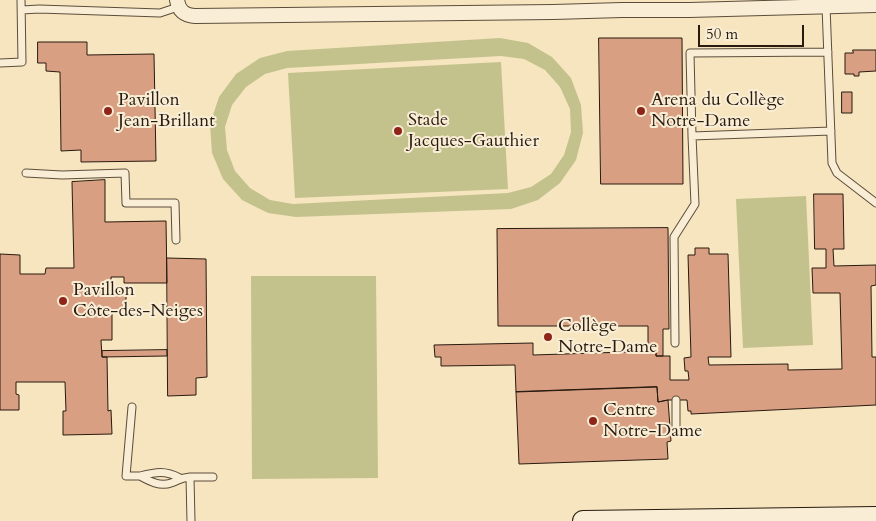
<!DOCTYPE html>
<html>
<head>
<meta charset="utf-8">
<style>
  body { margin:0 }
  #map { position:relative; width:876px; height:521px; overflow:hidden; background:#f6e5be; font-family:Cardo,serif }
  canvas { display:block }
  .scale { position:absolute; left:698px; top:25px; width:106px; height:22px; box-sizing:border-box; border:2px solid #281a0f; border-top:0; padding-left:6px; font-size:15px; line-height:18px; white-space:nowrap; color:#281a0f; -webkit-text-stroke:4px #f9eed5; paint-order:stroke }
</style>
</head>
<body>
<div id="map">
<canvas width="876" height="521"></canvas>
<div class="scale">50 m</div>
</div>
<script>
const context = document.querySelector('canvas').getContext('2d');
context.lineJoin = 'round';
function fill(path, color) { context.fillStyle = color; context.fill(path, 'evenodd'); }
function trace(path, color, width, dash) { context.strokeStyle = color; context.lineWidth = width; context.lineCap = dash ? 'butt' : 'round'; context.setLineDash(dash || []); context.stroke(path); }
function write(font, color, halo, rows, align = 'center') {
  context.font = font + ' Cardo,serif'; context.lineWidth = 4; context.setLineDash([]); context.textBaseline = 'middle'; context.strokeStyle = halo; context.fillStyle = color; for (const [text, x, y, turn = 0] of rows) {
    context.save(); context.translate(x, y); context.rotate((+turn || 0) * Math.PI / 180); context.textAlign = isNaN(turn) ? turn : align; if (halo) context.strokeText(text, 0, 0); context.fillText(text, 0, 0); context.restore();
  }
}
fill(new Path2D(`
  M500 38 528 43 552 57 571 78 581 105 583 133 576 160 560 183 538 200 511 209 296 217 268 213 242 200 223 179 212 153 210 124 219 97 236 74 260 58 287 51ZM501 56 524 59 545 70 560 87 570 109 571 132 564 155 551 174 531 187 508 193 293 204 270 200 250 188 235 171 227 150 225 127 232 105 246 87 265 74 287 68Z
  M501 62 508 189 295 198 288 73Z
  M806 196 813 345 743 348 736 199Z
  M251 276H376L378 478 252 479Z`), '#c3c28d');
const building = new Path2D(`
  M599 38H682L683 184H601Z
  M38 42H87V55L154 54 156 161 81 162V150L61 151 60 72 46 71V63H38Z
  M853 50H876V71L859 72V76H854V74H845V53H853Z
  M842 92H852V113H842Z
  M105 180V222L166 221 167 283H124V277H111L112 292 126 291V310H112V340H101L102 357H107L108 411 111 410 112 434 63 435V411H66L65 382H16V394L19 395V410H0V254L20 255V274H45L46 268H74L72 182Z
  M814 194H843L844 249H833L834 266 876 265V285L871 286 872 357H876V405L691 414V411H688L687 400H668L658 402 657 387 516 392 515 365 441 366V357H435L434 345 533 343V355L656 351V356H670V380H689L688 371H685L684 358 691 357 688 255H695V248H709V254H728L731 357H708L709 365 788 364V370L842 369 840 293H813L812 268H826V249H815Z
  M668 228 669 329H663V356H656V351H648V326H498L497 229Z
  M167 258 206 259 207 377 196 378V395L168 396Z
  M167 350V356L102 357V351Z
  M657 387 658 402 668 400 671 441 667 442 668 459 519 464 516 392Z`);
fill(building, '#d99f83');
trace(building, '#281a0f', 1);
const lane = new Path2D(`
  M826 6 832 163 837 173 876 203
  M22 10 39 9 160 13 178 7
  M828 52 690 53 692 136 831 131
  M0 63 22 62 21 0
  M26 173 62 175 125 173 126 203H175L176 240
  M675 343 674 237 695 204 692 136
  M132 407 126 476H140
  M676 428V400
  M190 477H213
  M180 478C165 470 156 472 140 476 149 481 160 487 171 483 180 480 179 478 190 477L191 521`);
const street = new Path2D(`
  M177 0C179 11 184 15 195 16L553 12 622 10H689L876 5`);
const secondary = new Path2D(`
  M583 521 876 517`);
trace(lane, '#5c4d3b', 9);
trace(street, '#5c4d3b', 16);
trace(secondary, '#281a0f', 22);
trace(lane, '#f9eed5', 7);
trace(street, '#f9eed5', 14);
trace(secondary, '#f9eed5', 20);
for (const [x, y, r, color] of [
  [108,111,5,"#8f2418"],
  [641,111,5,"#8f2418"],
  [398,131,5,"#8f2418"],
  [63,301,5,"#8f2418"],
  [548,337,5,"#8f2418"],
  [593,421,5,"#8f2418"]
]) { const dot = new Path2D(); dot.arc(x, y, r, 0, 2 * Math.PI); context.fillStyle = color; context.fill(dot); trace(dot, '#f9eed5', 2); }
write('18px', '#281a0f', '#f9eed5', [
  ["Pavillon",118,101],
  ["Jean-Brillant",118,122],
  ["Arena du Collège",651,101],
  ["Notre-Dame",651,122],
  ["Stade",408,121],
  ["Jacques-Gauthier",408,142],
  ["Pavillon",73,291],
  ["Côte-des-Neiges",73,312],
  ["Collège",558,327],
  ["Notre-Dame",558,348],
  ["Centre",603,411],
  ["Notre-Dame",603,432]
], 'left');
</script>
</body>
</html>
